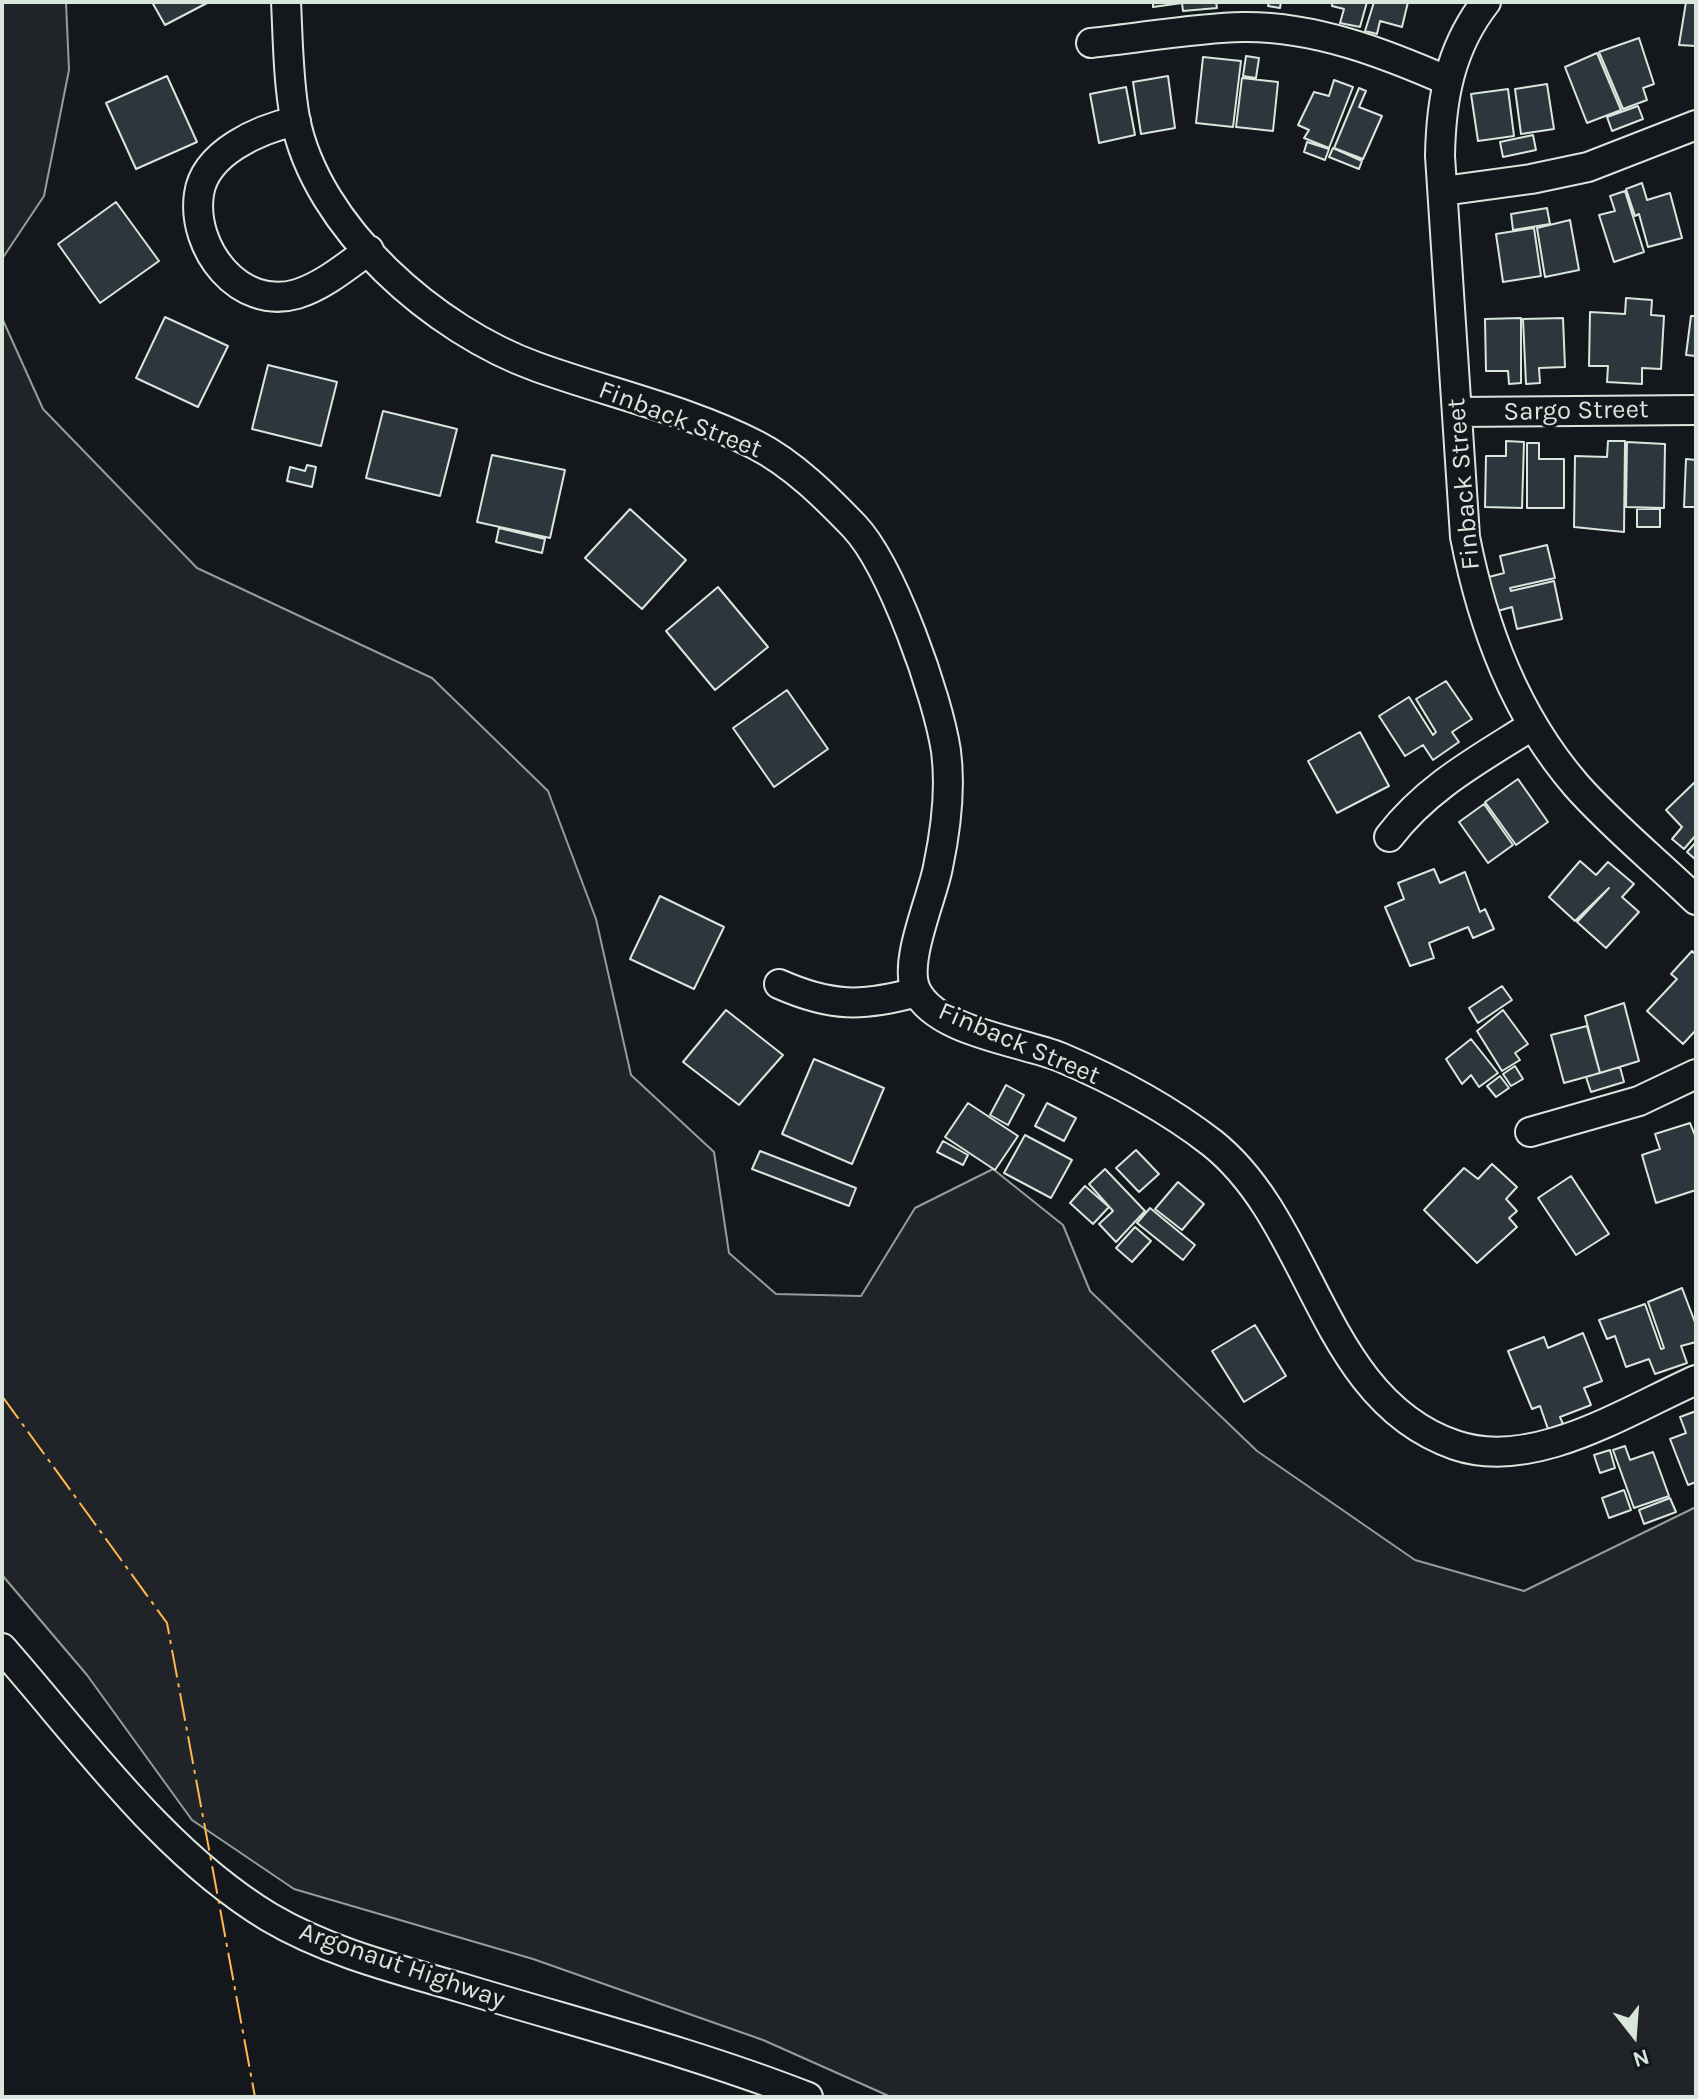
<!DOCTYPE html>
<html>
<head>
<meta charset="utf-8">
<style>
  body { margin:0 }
  #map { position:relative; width:1698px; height:2099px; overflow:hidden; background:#14181c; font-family:Karla,sans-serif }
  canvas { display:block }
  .frame { position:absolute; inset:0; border:4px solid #d8e6dc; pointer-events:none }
  .north { position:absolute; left:1594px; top:1995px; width:80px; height:80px; -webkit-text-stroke:6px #14181c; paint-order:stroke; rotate:163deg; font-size:22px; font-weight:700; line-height:32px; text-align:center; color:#d8e6dc }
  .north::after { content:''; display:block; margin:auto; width:28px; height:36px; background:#d8e6dc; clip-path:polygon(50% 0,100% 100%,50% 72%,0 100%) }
</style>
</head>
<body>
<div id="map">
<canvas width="1698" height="2099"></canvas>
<div class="frame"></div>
<div class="north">N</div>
</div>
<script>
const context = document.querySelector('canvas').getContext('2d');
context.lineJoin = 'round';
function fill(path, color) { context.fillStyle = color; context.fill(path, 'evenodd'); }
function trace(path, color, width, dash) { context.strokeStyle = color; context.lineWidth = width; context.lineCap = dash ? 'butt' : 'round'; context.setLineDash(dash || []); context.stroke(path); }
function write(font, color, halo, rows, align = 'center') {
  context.font = font + ' Karla,sans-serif'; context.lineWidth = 6; context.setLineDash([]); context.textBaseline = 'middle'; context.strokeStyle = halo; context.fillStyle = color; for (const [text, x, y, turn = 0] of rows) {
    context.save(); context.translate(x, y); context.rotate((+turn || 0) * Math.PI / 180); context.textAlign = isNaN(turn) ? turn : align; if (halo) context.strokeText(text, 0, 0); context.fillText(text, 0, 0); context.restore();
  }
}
const green = new Path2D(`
  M2 2H66L69 70 44 196 2 259Z
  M2 318 43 409 197 568 432 678 548 791 596 919 631 1075 714 1152 729 1253 776 1294 861 1296 915 1208 993 1169 1063 1225 1090 1291 1257 1451 1415 1560 1524 1591 1696 1507V2097H891L763 2040 533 1959 294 1889 192 1820 87 1675 2 1575Z`);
fill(green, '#202428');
trace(green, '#939e99', 2);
const building = new Path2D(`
  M152 2H209L165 25Z
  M1153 2H1216L1217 8 1183 11 1182 3 1153 7Z
  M1269 2H1281L1280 8 1268 6Z
  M1332 2H1367L1360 27 1340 23 1344 9 1332 6Z
  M1374 2H1408L1402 27 1380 21 1377 34 1365 31Z
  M1686 2 1696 3V46L1679 45Z
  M1639 38 1654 84 1643 88 1647 100 1623 109 1599 52Z
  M1597 53 1621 110 1587 123 1565 67Z
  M1246 56 1259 58 1256 78 1243 76Z
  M1203 57 1241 61 1233 127 1196 123Z
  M167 76 197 142 136 169 106 103Z
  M1168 76 1175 128 1141 134 1133 82Z
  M1242 78 1278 82 1273 131 1236 127Z
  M1334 80 1353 87 1329 148 1304 138 1309 130 1298 125 1314 92 1329 96Z
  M1547 84 1554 129 1521 134 1515 89Z
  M1126 87 1135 135 1099 143 1090 94Z
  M1359 88 1366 91 1359 107 1382 116 1363 159 1334 148Z
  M1508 89 1514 136 1478 141 1471 94Z
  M1638 106 1643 119 1612 131 1607 117Z
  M1533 135 1536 150 1503 157 1500 142Z
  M1307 142 1329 149 1325 160 1304 152Z
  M1333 148 1362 161 1359 169 1329 157Z
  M1642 183 1647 200 1670 193 1682 238 1648 247 1639 214 1635 216 1626 189Z
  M1625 191 1644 252 1614 262 1599 215 1615 211 1610 196Z
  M116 202 159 261 100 303 58 244Z
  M1547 208 1550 224 1513 230 1511 214Z
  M1570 220 1579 270 1545 277 1537 228Z
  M1534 228 1541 276 1503 282 1496 234Z
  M1626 298 1652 300 1651 315 1664 316 1661 369 1642 368V384L1607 382 1608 366H1589L1590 312 1625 314Z
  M1691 316H1696V356L1686 355Z
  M165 317 228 346 198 407 136 378Z
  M1521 318V383L1509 384 1508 371H1486L1485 319Z
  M1563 318 1565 367 1539 368 1540 383 1526 384 1523 319Z
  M268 365 337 382 321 446 252 429Z
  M383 411 457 429 440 496 366 478Z
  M1506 441 1524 442 1522 508 1485 507 1486 456H1506Z
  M1608 441H1625L1624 532 1574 527 1575 456 1607 457Z
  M1627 442 1665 444 1664 508 1626 507Z
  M1527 443H1539V459H1564V508H1527Z
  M492 455 565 470 550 538 477 522Z
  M1686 459 1696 460V507H1684Z
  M307 465 316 467 312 487 287 481 290 467 305 471Z
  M630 509 686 560 642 609 585 558Z
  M1637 509H1660V527H1637Z
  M499 528 545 539 542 553 496 542Z
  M1547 545 1555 578 1510 588 1511 591 1554 581 1562 619 1517 629 1512 607 1494 612 1485 578 1504 573 1500 556Z
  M718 587 768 647 715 690 666 631Z
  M1446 681 1472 719 1452 732 1459 742 1433 760 1423 745 1405 756 1379 716 1409 697 1433 735 1436 732 1416 699Z
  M787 690 828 749 774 787 733 728Z
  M1360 732 1389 786 1337 813 1308 761Z
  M1518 779 1548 822 1516 845 1485 802Z
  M1696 781V835L1684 849 1672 839 1682 827 1666 810Z
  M1484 804 1513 845 1488 863 1459 822Z
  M1696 842V860L1687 852Z
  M1580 861 1596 875 1608 862 1634 884 1622 897 1639 912 1606 948 1577 922 1609 888 1575 921 1549 897Z
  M1434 869 1440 883 1465 872 1480 912 1485 909 1494 929 1473 938 1468 927 1429 943 1434 958 1410 966 1385 907 1404 899 1398 883Z
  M660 896 724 927 694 989 630 959Z
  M1692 951 1696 955V1030L1683 1044 1647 1011 1677 979 1671 974Z
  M1502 986 1512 1000 1478 1023 1469 1008Z
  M1624 1003 1639 1061 1600 1073 1585 1016Z
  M726 1010 783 1055 739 1105 683 1062Z
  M1503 1010 1528 1044 1515 1053 1520 1060 1502 1071 1477 1031Z
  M1587 1026 1600 1073 1564 1083 1551 1035Z
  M1471 1039 1498 1073 1479 1087 1471 1075 1462 1084 1446 1059Z
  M814 1059 884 1088 852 1164 782 1134Z
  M1515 1066 1523 1079 1511 1086 1503 1074Z
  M1620 1067 1624 1082 1591 1092 1586 1077Z
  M1500 1076 1509 1088 1496 1097 1487 1086Z
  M1006 1085 1024 1095 1008 1125 990 1115Z
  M968 1103 1018 1136 995 1170 945 1137Z
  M1047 1103 1076 1118 1064 1141 1035 1126Z
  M1690 1123 1696 1138V1190L1656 1203 1642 1155 1660 1149 1655 1134Z
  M1025 1135 1072 1160 1051 1198 1004 1173Z
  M943 1141 968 1155 963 1165 937 1152Z
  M1136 1150 1159 1174 1139 1192 1116 1168Z
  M760 1151 856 1188 849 1206 752 1169Z
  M1492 1164 1517 1187 1506 1199 1517 1211 1509 1218 1517 1227 1477 1263 1424 1210 1464 1168 1478 1179Z
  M1105 1169 1145 1211 1116 1242 1099 1224 1113 1211 1089 1184Z
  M1571 1176 1609 1234 1576 1255 1538 1198Z
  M1178 1182 1204 1204 1182 1230 1155 1209Z
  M1085 1186 1109 1207 1093 1224 1070 1203Z
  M1150 1208 1195 1245 1183 1260 1137 1223Z
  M1135 1227 1151 1241 1132 1262 1116 1248Z
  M1682 1288 1696 1325V1342L1681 1346 1687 1363 1655 1374 1649 1359 1626 1367 1615 1336 1607 1339 1599 1320 1645 1304 1661 1349 1664 1348 1648 1302Z
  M1255 1325 1286 1376 1244 1402 1212 1351Z
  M1583 1333 1602 1381 1584 1388 1591 1405 1560 1417 1563 1424 1548 1429 1540 1406 1532 1409 1508 1351 1544 1337 1548 1348Z
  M1696 1411V1482L1688 1485 1670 1439 1686 1433 1680 1417Z
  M1625 1446 1630 1460 1653 1452 1669 1496 1634 1508 1613 1450Z
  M1610 1450 1615 1468 1600 1473 1594 1455Z
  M1624 1490 1631 1510 1609 1518 1602 1498Z
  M1670 1498 1676 1512 1644 1524 1639 1510Z`);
fill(building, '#2c363c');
trace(building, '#d8e6dc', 2);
const minor = new Path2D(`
  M286 2C288 40 288 80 295 118 316 228 436 331 537 367 609 393 688 410 756 445 793 464 826 497 854 526 892 566 938 697 946 751 951 789 946 829 938 867 932 899 903 962 916 990 936 1032 1020 1041 1060 1057 1112 1079 1167 1108 1212 1143 1314 1224 1321 1399 1455 1445 1533 1472 1626 1411 1696 1380
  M1486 2C1450 48 1441 99 1440 156L1465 537C1483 628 1515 714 1576 785 1612 826 1657 862 1696 900
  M1091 43C1141 38 1193 28 1243 27 1314 26 1384 53 1448 81
  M296 121C260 129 205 152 199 194 191 248 239 311 297 294 323 286 347 266 369 250
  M1443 191 1531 179 1588 167 1696 125
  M1457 412 1696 410
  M1389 837C1428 786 1480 759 1533 725
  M779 984C831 1007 862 1007 917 992
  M1530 1132 1639 1101 1696 1074
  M2 1648C83 1740 163 1853 269 1917 328 1952 397 1969 462 1988 577 2023 696 2053 808 2097`);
trace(minor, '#d8e6dc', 32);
trace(minor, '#14181c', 28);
trace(new Path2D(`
  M2 1396 167 1623 255 2097`), '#ffb74d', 2, [28, 6, 4, 6]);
write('26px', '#d8e6dc', '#14181c', [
  ["Sargo Street",1576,411,-1],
  ["Finback Street",680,420,21],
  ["Finback Street",1464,484,-95],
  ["Finback Street",1019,1044,23],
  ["Argonaut Highway",402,1966,19]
]);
</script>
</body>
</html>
